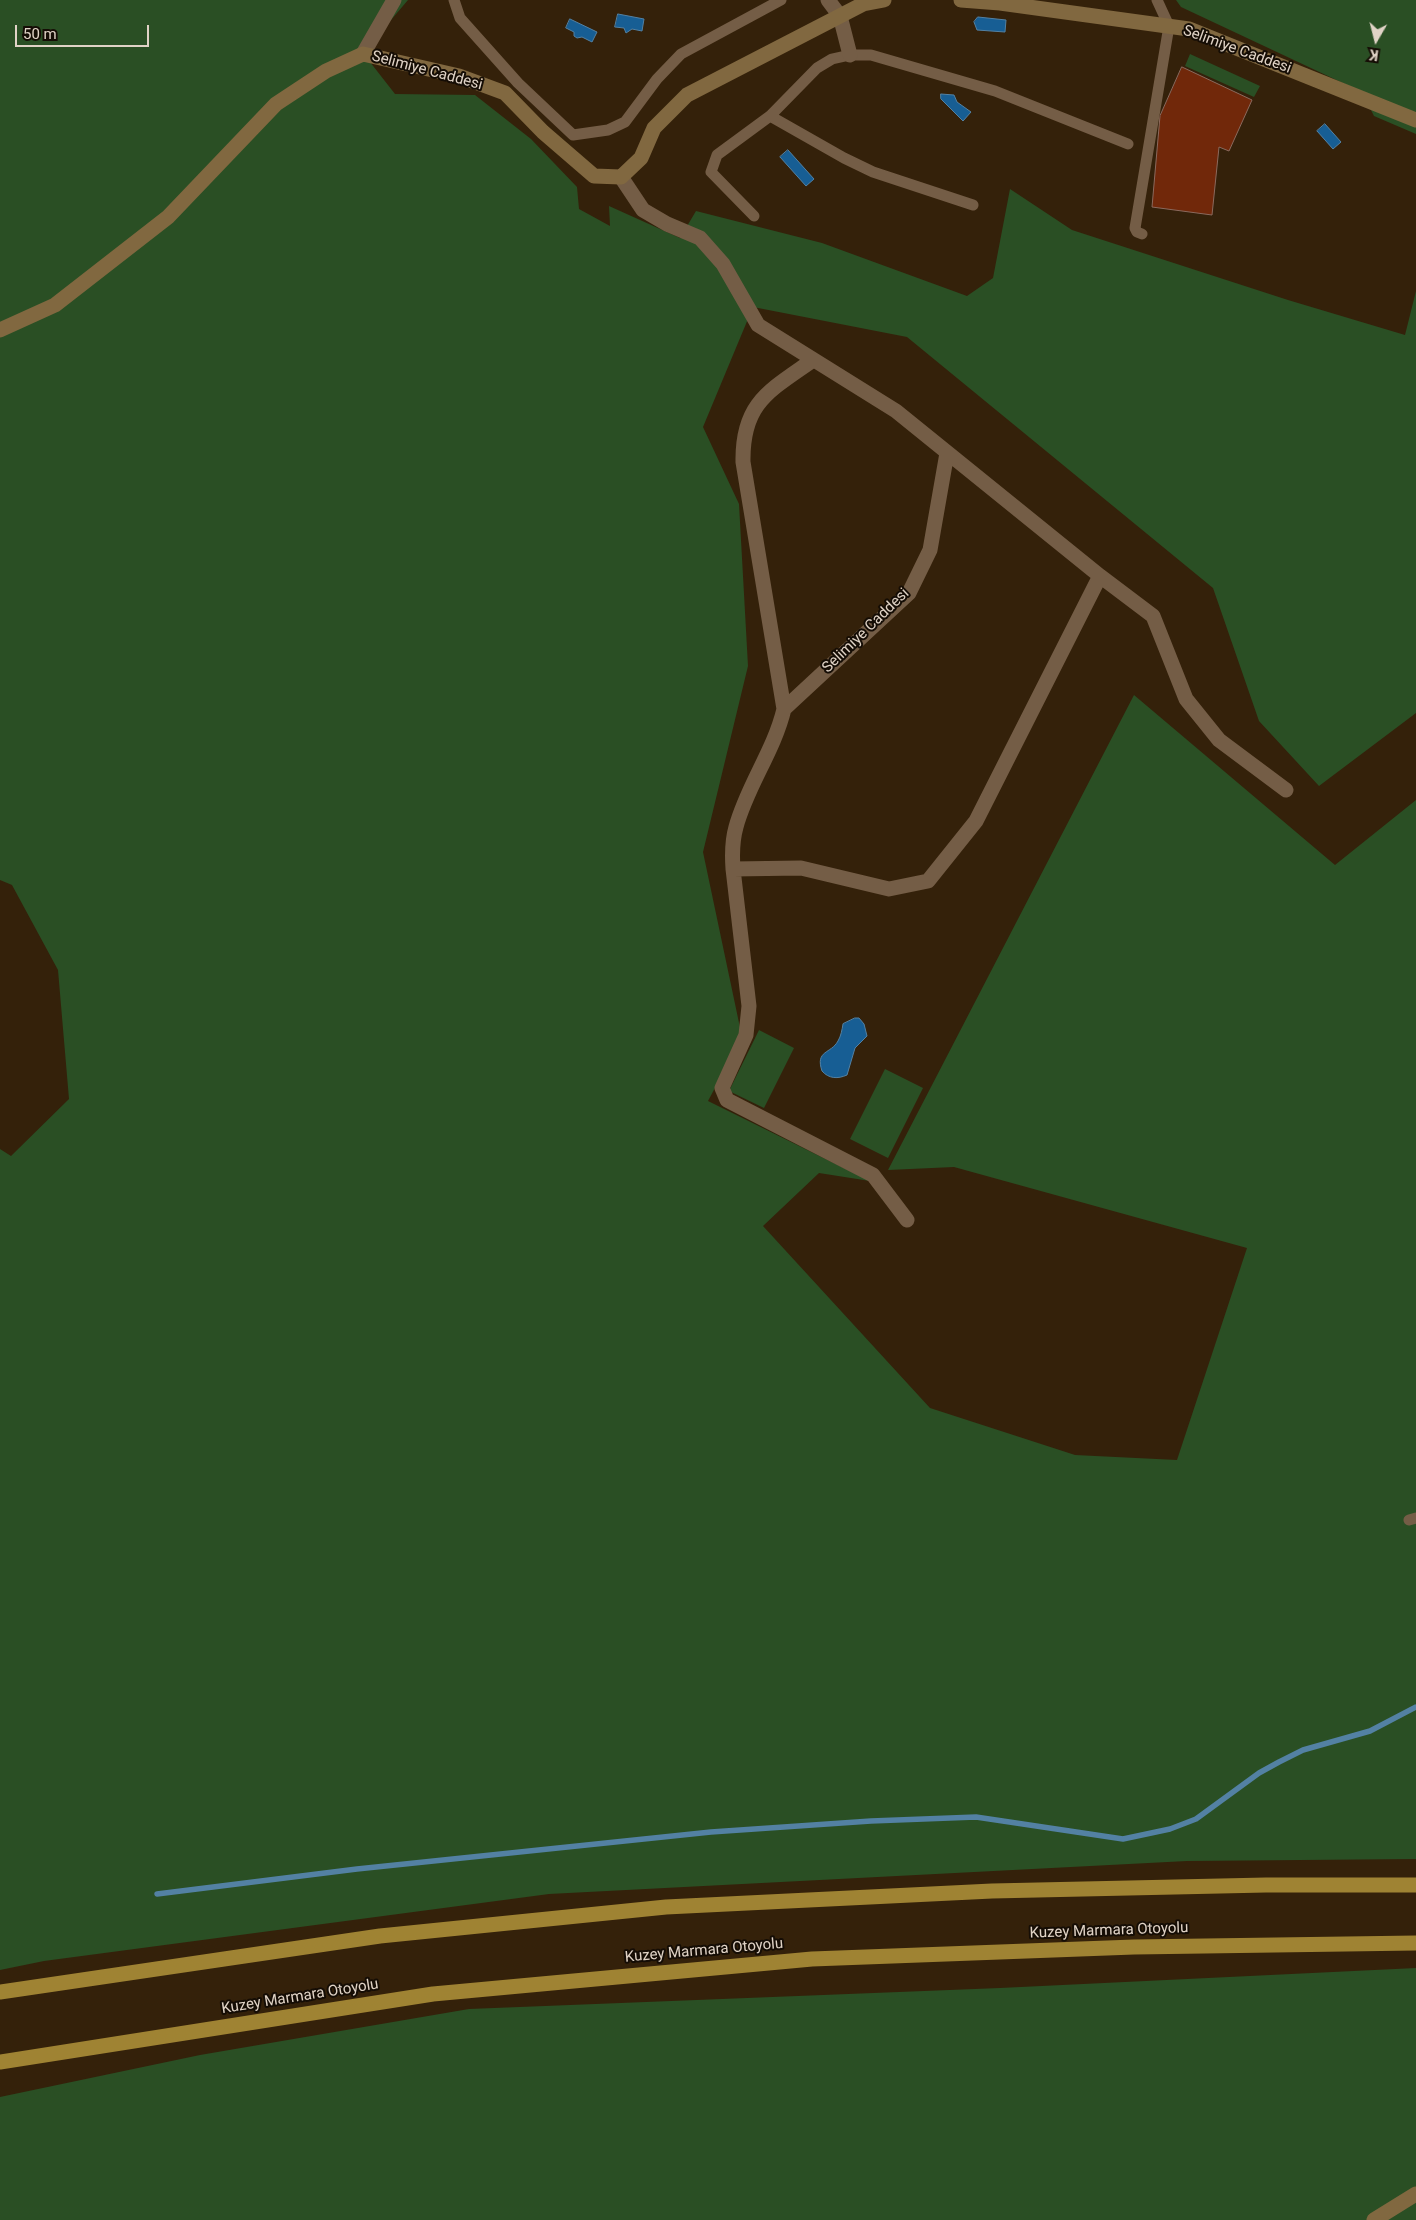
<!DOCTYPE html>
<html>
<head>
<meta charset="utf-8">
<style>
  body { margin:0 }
  #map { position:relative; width:1416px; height:2220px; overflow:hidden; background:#34210a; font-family:Roboto,sans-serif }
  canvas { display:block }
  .north { position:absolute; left:1351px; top:15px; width:50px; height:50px; -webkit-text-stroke:4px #150d05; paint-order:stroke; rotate:188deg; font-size:14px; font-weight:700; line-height:20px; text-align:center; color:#e0d3c6 }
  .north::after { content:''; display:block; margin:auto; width:18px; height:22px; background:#e0d3c6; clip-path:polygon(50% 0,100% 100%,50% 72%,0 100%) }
  .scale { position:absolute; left:15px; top:25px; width:134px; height:22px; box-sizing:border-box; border:2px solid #e0d3c6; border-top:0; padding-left:6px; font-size:15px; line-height:18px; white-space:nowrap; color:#e0d3c6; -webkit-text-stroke:4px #150d05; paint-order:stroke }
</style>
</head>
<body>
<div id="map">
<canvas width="1416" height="2220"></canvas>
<div class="north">K</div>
<div class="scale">50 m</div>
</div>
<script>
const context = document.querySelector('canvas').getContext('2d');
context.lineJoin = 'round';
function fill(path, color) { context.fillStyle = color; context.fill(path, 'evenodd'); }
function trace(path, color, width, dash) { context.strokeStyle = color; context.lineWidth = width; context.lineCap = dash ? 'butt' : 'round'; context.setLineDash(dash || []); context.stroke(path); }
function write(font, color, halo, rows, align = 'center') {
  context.font = font + ' Roboto,sans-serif'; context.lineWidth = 4; context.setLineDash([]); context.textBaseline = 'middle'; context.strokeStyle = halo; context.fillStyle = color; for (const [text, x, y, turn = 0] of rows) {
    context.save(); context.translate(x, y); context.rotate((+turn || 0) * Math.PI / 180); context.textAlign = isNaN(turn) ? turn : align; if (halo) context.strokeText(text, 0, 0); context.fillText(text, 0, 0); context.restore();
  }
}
fill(new Path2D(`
  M0 0H408L363 53 395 94 475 95 531 139 577 187 579 209 610 226 609 206 680 238 696 211 822 243 967 296 993 278 1010 189 1072 230 1288 300 1405 335 1416 291V713L1319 786 1259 721 1213 588 907 337 753 307 703 427 739 504 748 666 703 852 742 1037 708 1101 870 1181 819 1173 763 1226 930 1408 1075 1455 1177 1460 1247 1248 954 1167 888 1170 1134 695 1335 865 1416 800V1859L1187 1861 549 1894 44 1961 0 1970V1149L11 1156 69 1099 58 970 12 885 0 880Z
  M1176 0H1416V134L1374 116 1362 92 1181 7Z
  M1190 54 1260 86 1254 97 1185 66Z
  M759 1030 794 1048 764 1108 729 1091Z
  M885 1069 923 1088 888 1158 850 1139Z
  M1416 1968V2220H0V2097L200 2055 469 2009 1000 1988Z`), '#2a4f24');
const water = new Path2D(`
  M618 14 644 19 642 31 632 29 626 33 624 28 615 27Z
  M978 17 1006 20 1005 32 977 30 974 22Z
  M570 19 597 32 592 42 582 37 577 38 574 36V32L566 28Z
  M941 94 954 95 957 102 971 112 963 121 941 99Z
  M1325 124 1341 142 1333 149 1317 131Z
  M788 150 814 179 806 186 780 157Z
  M855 1018H859L864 1024 867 1036 855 1048 847 1075C838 1079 829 1079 822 1071 815 1050 831 1054 838 1041 841 1036 842 1030 843 1024Z`);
fill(water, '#175e94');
trace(water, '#5381a3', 1);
trace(new Path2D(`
  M157 1894 357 1869 711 1832 871 1821 976 1817 1123 1839 1170 1829 1196 1819 1259 1773 1279 1762 1303 1750 1370 1731 1416 1707`), '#5381a3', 5.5);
const building = new Path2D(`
  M1182 67 1252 100 1229 151 1219 147 1212 215 1152 207 1160 116Z`);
fill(building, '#71280a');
trace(building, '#8b6a5e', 1);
trace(new Path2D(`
  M454 0 460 18 518 83 573 135 608 130 625 122 657 79 681 54 781 0
  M770 116 844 158 873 172 973 205
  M754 216 711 172 717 155 770 116 817 68 832 59 850 55H871L995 91 1128 144
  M1142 234 1137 232 1135 228 1169 26 1157 0
  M1409 1520 1416 1518`), '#745d46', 11);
trace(new Path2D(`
  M828 0 840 16 850 55
  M363 54 394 0
  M621 177 643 210 667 224 700 238 723 264 758 325 896 411 1100 576 1153 616 1186 699 1219 740 1286 790
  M813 360C769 391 742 403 743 462L784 709C774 751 747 786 736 827 732 841 732 855 733 869L749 1006 746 1035 722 1088 727 1100 873 1175 907 1220
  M784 709 909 593 930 550 947 453
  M733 869 801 868 889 889 928 881 976 821 1100 576`), '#745d46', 15);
trace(new Path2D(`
  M961 0 1000 3 1189 29 1416 120
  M0 330 55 305 168 217 276 104 326 71 363 54 459 76 505 93 543 132 594 176 621 177 641 158 654 128 687 95 863 4 884 0
  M1374 2220 1416 2194`), '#816840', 15);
trace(new Path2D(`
  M0 1992 380 1936 666 1907 992 1891 1266 1885H1416
  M0 2062 433 1994 812 1959 1134 1947 1416 1943`), '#9f8333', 15);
write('15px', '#e0d3c6', '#150d05', [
  ["Selimiye Caddesi",1237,50,20],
  ["Selimiye Caddesi",427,71,15],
  ["Selimiye Caddesi",866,631,-44],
  ["Kuzey Marmara Otoyolu",1109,1931,-2],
  ["Kuzey Marmara Otoyolu",704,1951,-5],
  ["Kuzey Marmara Otoyolu",300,1997,-9]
]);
</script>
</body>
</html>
